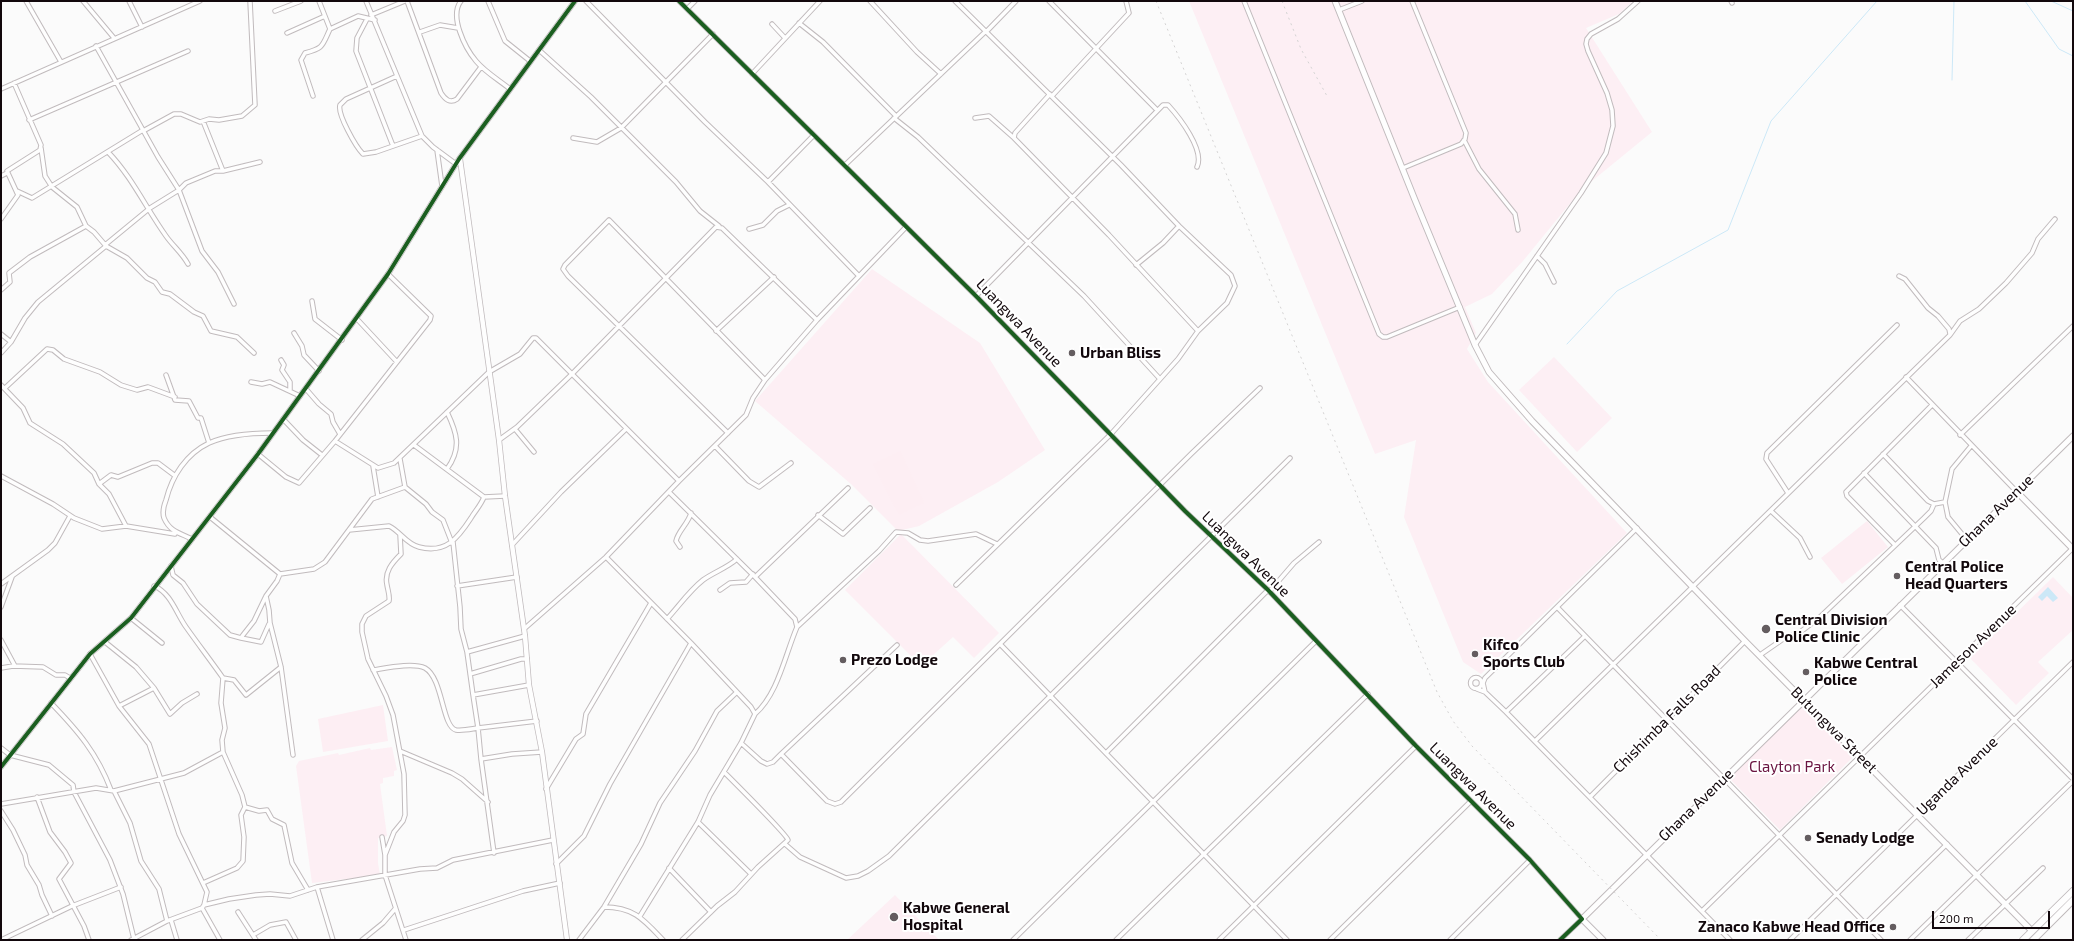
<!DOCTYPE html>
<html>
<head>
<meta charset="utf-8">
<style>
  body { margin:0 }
  #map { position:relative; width:2074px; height:941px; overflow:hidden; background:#fbfbfb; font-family:"Exo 2",sans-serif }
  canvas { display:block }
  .frame { position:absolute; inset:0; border:2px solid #12080c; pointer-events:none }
  .scale { position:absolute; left:1932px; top:911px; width:118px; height:18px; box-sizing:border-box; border:2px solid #12080c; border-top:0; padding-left:5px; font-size:12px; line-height:14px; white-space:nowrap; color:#12080c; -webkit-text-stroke:3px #fff; paint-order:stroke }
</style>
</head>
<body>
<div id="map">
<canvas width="2074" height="941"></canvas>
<div class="frame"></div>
<div class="scale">200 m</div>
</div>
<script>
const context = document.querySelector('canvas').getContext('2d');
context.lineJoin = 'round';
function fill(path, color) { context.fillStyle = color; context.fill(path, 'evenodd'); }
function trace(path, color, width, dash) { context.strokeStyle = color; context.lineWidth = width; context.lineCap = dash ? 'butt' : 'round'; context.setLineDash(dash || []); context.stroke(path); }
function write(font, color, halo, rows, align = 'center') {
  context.font = font + ' "Exo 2",sans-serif'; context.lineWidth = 4; context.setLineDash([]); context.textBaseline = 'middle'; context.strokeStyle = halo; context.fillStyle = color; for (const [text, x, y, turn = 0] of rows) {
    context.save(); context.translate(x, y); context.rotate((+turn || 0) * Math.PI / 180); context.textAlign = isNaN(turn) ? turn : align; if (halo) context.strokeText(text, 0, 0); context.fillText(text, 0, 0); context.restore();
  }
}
fill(new Path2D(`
  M1189 1H1345L1346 3 1351 1H1633L1619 14 1586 28 1652 132 1581 190 1523 261 1492 294 1465 307 1476 333 1467 349 1488 382 1627 533 1481 674 1463 662 1404 517 1416 440 1375 454Z
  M872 269 980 343 1045 450 998 482 919 526 898 531 852 485 755 401Z
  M1554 357 1612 418 1577 452 1519 390Z
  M901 534 999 633 974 658 953 637 921 666 845 590Z
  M2053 577 2073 598V630L2038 662 2049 673 2016 705 1970 658Z
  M392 747 397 770 394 771V776L383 778V783L380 784 387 836 378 838V863L380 875 312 883 296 766 299 761 338 753 339 755 370 748 371 750Z
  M895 895 939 940H847Z`), '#fdeff4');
fill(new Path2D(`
  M900 451 924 503 899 515 873 464Z
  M1867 521 1888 547 1842 584 1821 558Z
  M1804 704 1855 755 1780 830 1729 778Z
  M383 705 388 741 323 752 318 719Z`), '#fdeef3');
fill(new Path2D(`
  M2048 587 2058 598 2053 602 2047 596 2042 601 2038 597Z`), '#cce8f7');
trace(new Path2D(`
  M2025 1 2059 49 2073 56
  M2051 1 2073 11
  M1952 80 1954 1
  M1567 344 1617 291 1728 230 1771 121 1877 1`), '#cce8f7', 1);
const minor = new Path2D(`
  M26 1 61 62
  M83 1 114 38
  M129 1 142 27
  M319 1 330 29 358 16 375 20
  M366 1 422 136 433 147 456 164
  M407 1 441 93C445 99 450 104 457 99L481 67
  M461 1C449 16 465 48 476 61 485 72 499 80 510 89
  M488 1 505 41 530 61
  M586 1 705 122 768 182 859 276
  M679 1 976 296 1185 511 1268 590 1416 746 1530 860 1582 919 1560 940
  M870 1 917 52 941 74
  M955 1 1121 165 1179 226 1231 275 1235 286 1227 303 1198 331 1178 359 1111 434 956 585
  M1049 1 1157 110
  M1244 1 1379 334 1383 337H1387L1460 307
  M1731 1 1732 3
  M687 9 695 1
  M1339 10 1362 1
  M275 11 301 1
  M371 15 405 1
  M367 19 357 38 356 51 393 146
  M799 23 823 42 896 116
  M772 24 785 38
  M420 32 440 25 458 28
  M986 32 1016 1
  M287 33 325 16
  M96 46 158 157 179 190 150 208 105 245
  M539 50 591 97 676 182 700 211 719 226
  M752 74 820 1
  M397 76 346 99 340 105C337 114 356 147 363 154L376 152 422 136
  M1 89 200 1
  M1050 94 1015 133 1014 138 1109 235 1198 331
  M313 96 301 60 305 53C324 48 322 46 330 29
  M1052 96 1129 13 1126 1
  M894 118 918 137 1084 296 1160 379
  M975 118 989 116 1014 138
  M29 120 188 51
  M203 121 223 171
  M143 131 174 114H181L200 122 209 119 219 120 242 116 255 105 250 1
  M573 138 597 142 621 128 713 34
  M1464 140 1479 169 1515 214 1518 230
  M41 148 45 176 52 187 77 207 86 226 94 232 106 246 127 258 147 278 155 282 162 292 170 294 194 312 203 316 211 331 237 337 254 353
  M437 150 442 186
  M108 152C132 177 146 208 166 236 173 246 182 253 188 264
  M845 165 985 32
  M1403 168 1461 144 1465 139 1466 133 1412 1
  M1 176 7 173
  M768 182 814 135
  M17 191 32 198 143 130
  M1 219 18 195 7 171 40 150 41 145 14 83
  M749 229 763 225 777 211 789 205
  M1537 256 1545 264 1554 282
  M1136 265 1163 243 1179 226
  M1899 276 1905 279 1928 308 1938 316 1949 329 1950 334
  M1 290 10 282 9 273 30 257 86 226
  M976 296 1163 105H1168C1179 117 1205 150 1197 167
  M312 301 315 319 342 340
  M234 304 218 272 202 251 179 190 186 183 215 171H223L260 162
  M357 319 397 362
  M716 331 774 277
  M294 333 302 346 304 355 319 371
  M1 334 11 342
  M1475 345 1581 193 1606 153 1613 126 1612 110 1607 93 1588 51 1586 44 1587 39 1591 34 1618 19 1638 1
  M1 353 11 342 25 318 38 302 106 246
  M281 360 284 365 282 370 290 382V390
  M166 375 175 400 189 401 198 418H201L209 443
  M1906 377 2016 491
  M251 382 262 384 270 382 300 396
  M1 385 23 408 30 423 63 444 94 473 99 484 109 494 126 526
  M5 388 47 349 53 350 64 359 100 372 121 385 137 390 148 387 175 397
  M306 389 319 404 331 414 333 422 340 434
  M447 412C457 433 462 448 447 469
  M283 419 303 440 322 455
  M515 429 534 452
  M728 433 568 276 563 269 565 265 609 220 765 380
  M1960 435 2073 326
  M499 440 517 427 572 374 716 227 722 228 817 320
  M335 441 378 468 394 463 489 372 520 354 533 338H536L679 481
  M414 445 484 497 505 496
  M715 446 749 481 759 487 791 463
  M258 454 286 477 299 483 335 441 430 320 431 316 388 274
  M1883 454 1928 501 1934 504 1945 502
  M373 466 378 497
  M1864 473 1936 548 1939 560 1943 563
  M1 476 53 504 74 518 102 529 126 526 175 534
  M99 484 111 475 118 477 152 463H158L174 475
  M405 487 426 504 432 512 443 520 452 543
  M669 492 755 577 795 619 797 627C785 655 778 694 755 714
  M1788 493 1766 459 1767 453 1897 325
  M1771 511 1800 538 1810 557
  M818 515 843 534 870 508
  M210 517 280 574 314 569 325 562 372 499 405 487 400 459
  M349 530 389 526C400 531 406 544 419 547 446 554 458 538 471 518 475 511 481 505 484 497
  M192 539C180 533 170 532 164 518 162 512 164 505 166 500 172 476 186 454 209 443 227 435 252 433 272 433
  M1967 540 1948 517 1945 502 1952 469 1971 446
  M453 542 460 607 461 629 467 652 473 695 529 685
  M512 545 561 492 626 429
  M1895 545 1847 496 1846 492 1932 405
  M680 547 676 541C678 531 688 524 691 513
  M171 566 173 575 183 583 197 604 230 635 241 638 243 635 254 621 266 596
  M280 574 277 581 266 596 269 610 270 623 281 667 293 755
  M755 577 848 488
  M1 584 48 550 55 543 70 516
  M154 586C171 593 176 613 186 627 198 644 211 661 223 678L221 703 225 728 222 740 223 752
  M457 586 517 577
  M720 590 730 583 746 582 753 574
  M1269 592 1294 563 1319 542
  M1900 605 2073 779
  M1 607 12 577
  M1557 607 1881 940
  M131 618 162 643
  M667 619C679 606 689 591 703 580 714 572 727 568 737 559
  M797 627 879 551 896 532 908 533 920 540 928 541 976 534 997 544
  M524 629 606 557 679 481 746 415 753 398 765 380 817 320 906 227
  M241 638 261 642 269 624
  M1 640 15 666
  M105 642 136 667 154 688 170 714 182 703 197 694
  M1000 644 1287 940
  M897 645 781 754 827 801 835 804 841 802 1191 454 1260 388
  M467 652 525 636
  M90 654 119 706 149 744 179 834 207 892 204 905
  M1760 655 1786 637 1799 633 1820 617 1924 518 1931 511 1934 504
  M1 668 13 666 43 667 56 675H65L70 678
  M373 670C386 668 413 662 425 668 443 678 442 727 456 730 463 731 471 729 478 728L481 759 512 754 542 752
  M470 674 521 659H527
  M1470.5 683a5.5 5.5 0 1 1 11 0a5.5 5.5 0 1 1-11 0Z
  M223 678 234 680 246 695 281 667
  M1477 689 1485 692 1506 712 1730 940
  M1485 692 1483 683 1485 678 1637 528
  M473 695 478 728 537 721
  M51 703C78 731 97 753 111 790
  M119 706 154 688
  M1506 712 1585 636
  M1535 741 1950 335 1960 321 1979 309 2006 283 2032 253 2038 239 2055 219
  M741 743 761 761 767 764 773 762 781 754
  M1 748 10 755 49 765 73 785 74 792 110 860 123 894 134 939
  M400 751 452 773 462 779 488 802
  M1106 753 1268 590
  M481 759 494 853
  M546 789 576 739 583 734 586 714 651 603
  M114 791 184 773 223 752 242 795 245 807 241 815 244 837 243 861 237 868 203 883
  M37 797 50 832 65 852 71 863 59 879 84 926 89 940
  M1590 797 1745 641
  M1 804 96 788 114 791 130 823 141 861 159 889 167 921
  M245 807 259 811 267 810 272 819 284 825 292 863 308 890
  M1 811 13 830 25 855 27 865 39 885 42 895 52 916
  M698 822 751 874
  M382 837 385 855V875L406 940
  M785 844 800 857 846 878 858 876 868 871 889 856 1290 458
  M385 855 394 832 403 821 405 815 404 774 393 715 386 696 368 659 362 632V624L366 616 389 601C390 596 388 591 387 585 384 572 392 563 401 554L400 535
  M556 864 584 836 610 784 691 643 606 557
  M669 868 711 912
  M317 887 333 940
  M604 907C634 907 644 920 663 940
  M202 908 220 940
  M1702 911 2073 548
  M238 912 256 940
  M640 916 698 822 710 795 741 743 755 714 751 707 691 643
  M171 920 177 940
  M1865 924 1947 844
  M404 930 523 891 560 883
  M253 935 270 925 286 922 296 940
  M1 940 72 906 121 887
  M131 940 167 921 202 908 204 905 229 899 256 895 270 894 290 896 317 887 420 869 437 868 453 860 553 840
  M362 940 383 923 395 909
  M579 940 604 907 641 844 660 803 695 751 717 711 737 692
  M682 940 717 906 735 892 758 867 788 840C787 835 733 781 724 772
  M1013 940 1316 641
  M1116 940 1368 694
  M1219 940 1416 746
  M1330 940 1471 801
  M1450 940 1530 860
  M1790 940 2073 662
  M1910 940 2073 781
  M1968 940 2043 868`);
const tertiary = new Path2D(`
  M460 159 499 440 505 496 525 636 529 685 542 752 567 940
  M1 767 90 654 131 618 258 454 388 274 459 159 575 1`);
const secondary = new Path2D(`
  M1335 1 1415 200 1475 345 1489 372 1532 421 1745 641 2032 931
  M2016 491 2073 549
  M1603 940 1582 919 2073 436`);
const trunk = new Path2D(`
  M2023 940 2073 891
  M2033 940 2073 900`);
trace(minor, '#c1bbbd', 5.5);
trace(tertiary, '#c1bbbd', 6);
trace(secondary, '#c1bbbd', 7);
trace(trunk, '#c1bbbd', 8);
trace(minor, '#fefefe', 3.5);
trace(tertiary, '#fefefe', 4.5);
trace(secondary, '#fefefe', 5);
trace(trunk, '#fefefe', 6);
trace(new Path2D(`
  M1156 1 1437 692 1453 721 1472 746 1661 940
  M1282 1 1301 49 1327 96`), '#d4d3d3', 1, [2, 4]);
trace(new Path2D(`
  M679 1 976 296 1185 511 1268 590 1416 746 1530 860 1582 919 1560 940
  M1 767 90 654 131 618 258 454 388 274 459 159 575 1`), '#1b5e20', 4);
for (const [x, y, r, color] of [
  [1072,353,4,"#645d60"],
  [1897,576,4,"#645d60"],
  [1766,629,5,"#645d60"],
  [1475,654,4,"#645d60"],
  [843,660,4,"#645d60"],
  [1806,672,4,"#645d60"],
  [1808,838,4,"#645d60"],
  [894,917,5,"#645d60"],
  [1893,927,4,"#645d60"]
]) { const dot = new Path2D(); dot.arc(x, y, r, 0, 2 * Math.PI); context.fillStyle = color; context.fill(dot); trace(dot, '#fff', 1.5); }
write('15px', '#12080c', '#fff', [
  ["Luangwa Avenue",1019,323,46],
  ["Ghana Avenue",1996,511,-44],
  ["Luangwa Avenue",1246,554,44],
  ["Jameson Avenue",1973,646,-44],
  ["Chishimba Falls Road",1667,719,-45],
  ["Butungwa Street",1834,730,45],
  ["Uganda Avenue",1957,776,-44],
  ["Luangwa Avenue",1473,786,45],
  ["Ghana Avenue",1696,805,-44]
]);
write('bold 15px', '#12080c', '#fff', [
  ["Urban Bliss",1080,353],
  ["Central Police",1905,567],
  ["Head Quarters",1905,584],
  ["Central Division",1775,620],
  ["Police Clinic",1775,637],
  ["Kifco",1483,645],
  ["Sports Club",1483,662],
  ["Prezo Lodge",851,660],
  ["Kabwe Central",1814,663],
  ["Police",1814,680],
  ["Senady Lodge",1816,838],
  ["Kabwe General",903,908],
  ["Hospital",903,925],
  ["Zanaco Kabwe Head Office",1885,927,"right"]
], 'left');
write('15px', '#6b1542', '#fff', [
  ["Clayton Park",1792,767]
]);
</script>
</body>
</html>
